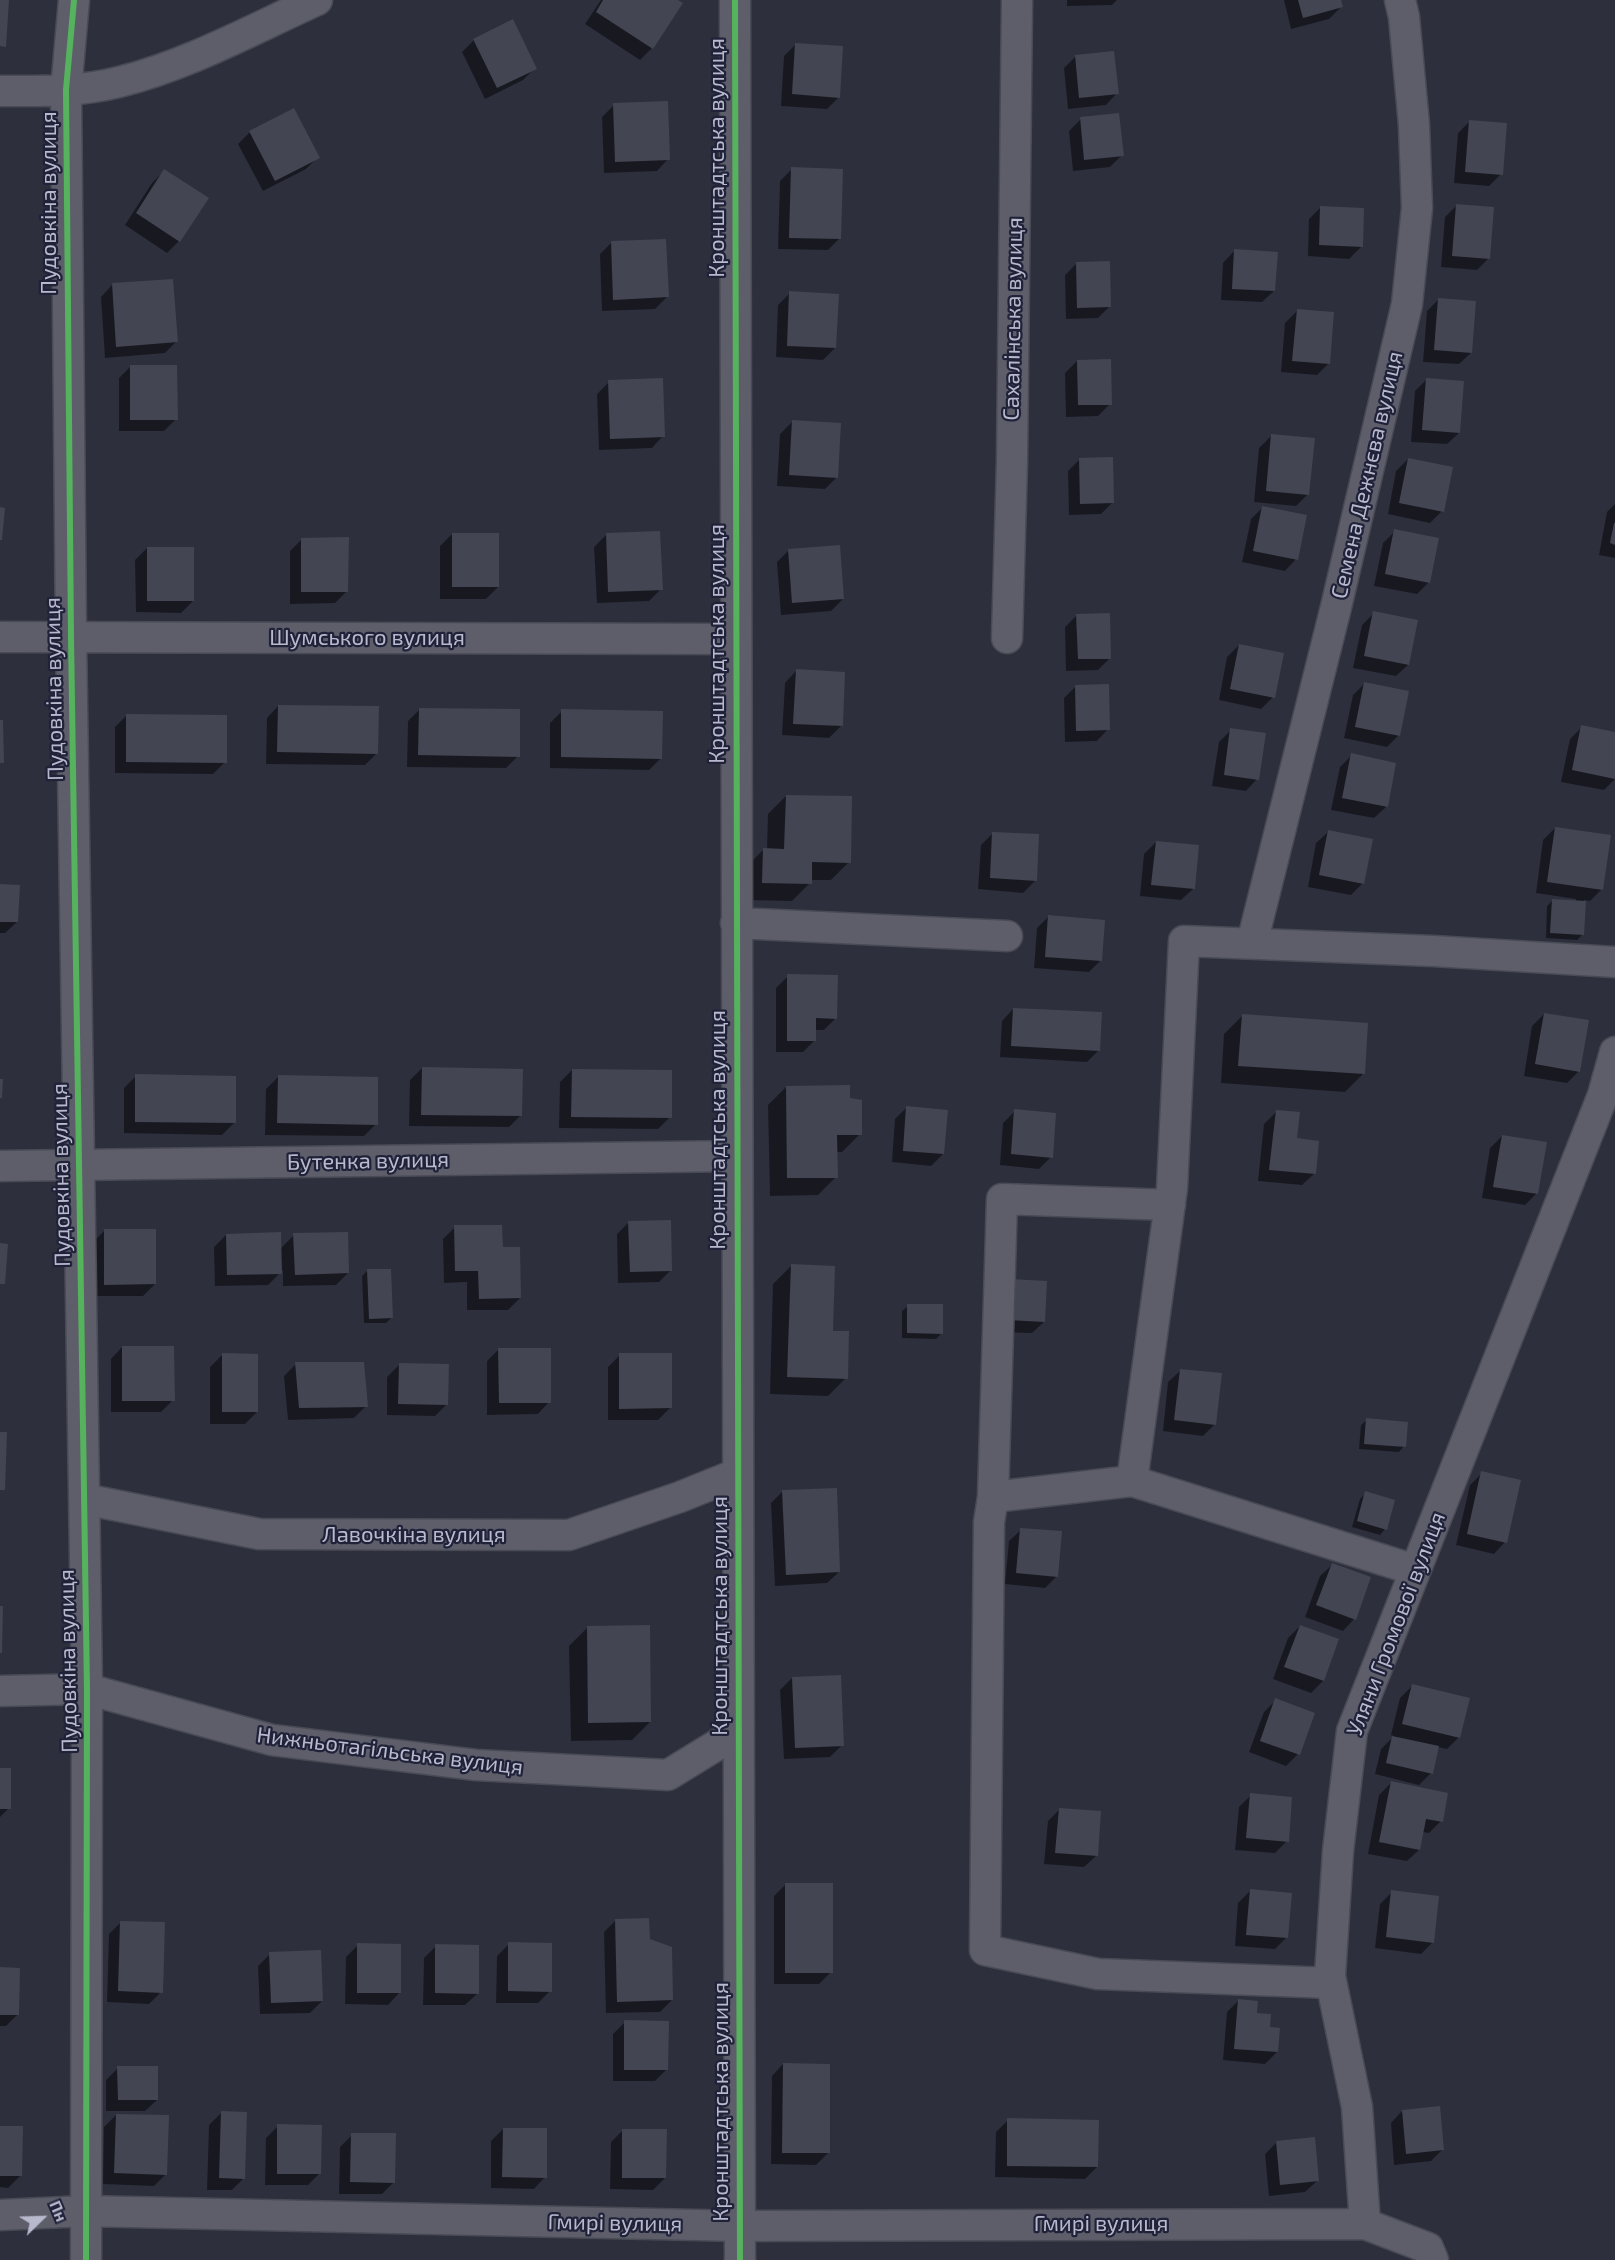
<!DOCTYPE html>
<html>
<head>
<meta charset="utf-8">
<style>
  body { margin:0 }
  #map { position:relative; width:1615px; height:2260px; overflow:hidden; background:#2d2f3d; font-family:"Exo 2",sans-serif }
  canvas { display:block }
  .north { position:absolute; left:12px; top:2188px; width:60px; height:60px; -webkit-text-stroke:4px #1f2239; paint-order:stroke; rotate:67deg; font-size:16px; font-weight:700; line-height:24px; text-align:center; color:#b8b9cd }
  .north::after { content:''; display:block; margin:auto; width:21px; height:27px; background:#b8b9cd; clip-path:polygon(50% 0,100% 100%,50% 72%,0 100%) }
</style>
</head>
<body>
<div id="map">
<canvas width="1615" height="2260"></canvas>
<div class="north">Пн</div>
</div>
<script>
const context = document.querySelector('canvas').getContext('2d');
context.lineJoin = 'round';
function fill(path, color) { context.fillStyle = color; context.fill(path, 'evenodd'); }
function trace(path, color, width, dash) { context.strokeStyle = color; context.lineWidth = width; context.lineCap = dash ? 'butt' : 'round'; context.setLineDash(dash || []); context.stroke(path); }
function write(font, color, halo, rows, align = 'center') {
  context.font = font + ' "Exo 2",sans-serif'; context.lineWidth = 4.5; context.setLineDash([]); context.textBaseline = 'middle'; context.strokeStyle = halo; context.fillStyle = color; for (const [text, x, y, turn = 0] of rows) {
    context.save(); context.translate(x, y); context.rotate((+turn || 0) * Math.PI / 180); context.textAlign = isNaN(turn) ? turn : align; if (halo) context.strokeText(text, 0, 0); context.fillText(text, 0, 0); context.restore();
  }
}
fill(new Path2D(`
  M601 0H675L681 4 652 48 640 60 585 24Z
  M1067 0H1117L1112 5 1067 6Z
  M1284 0H1339L1341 7 1329 19 1291 29Z
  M474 40 535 68 523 80 485 99 462 52Z
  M796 44 839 97 827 109 781 106 784 56Z
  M1076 56 1117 93 1106 105 1068 109 1064 68Z
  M614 105 668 159 657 171 604 173 602 117Z
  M1081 119 1122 155 1110 167 1073 171 1069 131Z
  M1470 121 1501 174 1489 186 1454 183 1458 133Z
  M250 132 318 157 306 169 263 191 238 144Z
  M792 169 840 238 828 250 778 249 780 181Z
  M164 171 207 199 179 241 167 253 125 225 152 183Z
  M1457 205 1489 258 1477 270 1441 267 1445 217Z
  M1321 207 1361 247 1349 259 1308 256 1309 219Z
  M612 242 667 297 655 309 602 311 600 254Z
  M1234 251 1274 291 1262 302 1221 300 1223 263Z
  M1077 263 1110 306 1098 318 1066 319 1065 275Z
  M112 285 177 341 165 353 105 358 101 297Z
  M790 293 835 348 823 360 776 357 778 305Z
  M1439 299 1471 353 1459 364 1423 362 1427 311Z
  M1297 311 1329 363 1317 375 1281 372 1285 323Z
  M1077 361 1110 404 1098 416 1066 417 1065 373Z
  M131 366 176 419 164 431H119V378Z
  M1427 379 1459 433 1447 444 1411 442 1415 391Z
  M609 382 663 436 652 448 599 450 597 394Z
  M792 422 837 477 825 489 777 486 780 434Z
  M1271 436 1308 494 1296 506 1254 502 1259 448Z
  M1080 459 1113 502 1101 514 1069 515 1068 471Z
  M1408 459 1442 511 1430 523 1388 514 1396 471Z
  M1615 504V558L1599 555 1607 512Z
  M1263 507 1296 559 1285 571 1242 562 1251 519Z
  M1395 531 1429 582 1417 594 1374 586 1383 543Z
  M452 534 498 587 486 599H440V546Z
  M606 535 661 589 649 601 597 603 594 547Z
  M302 539 347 591 335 603 290 604V551Z
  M147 548 193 601 181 613 136 612 135 560Z
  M789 550 843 599 831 611 781 615 777 562Z
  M1374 613 1408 665 1396 676 1353 668 1362 625Z
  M1077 615 1110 658 1098 670 1066 671 1065 627Z
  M1239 645 1273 697 1261 709 1219 700 1227 657Z
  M796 671 841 726 829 738 782 735 785 683Z
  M1365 683 1399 735 1387 747 1344 738 1353 695Z
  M1076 686 1108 729 1097 741 1065 742 1064 698Z
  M278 706 377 753 365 765 266 764 267 718Z
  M420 709 518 756 506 768 407 767 408 721Z
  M562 711 661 758 649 770 550 768V723Z
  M127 715 225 762 213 774 115 773V727Z
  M1582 727 1615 734V779L1604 790 1561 782 1570 739Z
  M1231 730 1257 779 1246 791 1212 786 1219 742Z
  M1352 755 1386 807 1374 818 1331 810 1340 767Z
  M786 796 849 862 831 880H810V883L792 901 745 900V868L763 850H767L768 814Z
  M1555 828 1602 889 1590 901 1584 900 1582 935 1577 940 1546 938 1547 906 1553 900 1576 902V899L1536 893 1543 840Z
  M1328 832 1363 883 1351 895 1308 887 1316 843Z
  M993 833 1035 881 1023 893 978 889 981 845Z
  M1156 842 1193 889 1181 900 1140 896 1144 854Z
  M0 886 17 922 5 933H0Z
  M1049 916 1100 961 1089 972 1034 968 1037 928Z
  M788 976 836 1018 824 1030H815V1040L803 1052H776V988Z
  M1013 1009 1099 1050 1087 1062 1000 1057 1002 1021Z
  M1544 1014 1579 1071 1567 1083 1524 1076 1532 1026Z
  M1242 1016 1363 1074 1345 1092 1221 1083 1224 1034Z
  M422 1068 521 1115 509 1127 409 1126 410 1080Z
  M572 1070 670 1117 658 1129 559 1128 560 1082Z
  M136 1076 234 1123 222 1135 124 1133V1088Z
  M278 1077 376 1124 364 1136 265 1135 266 1089Z
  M786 1087 849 1099 860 1134 842 1152H836V1177L818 1195 770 1196 768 1105Z
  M907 1107 943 1154 931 1166 892 1162 895 1119Z
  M1015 1111 1051 1157 1039 1169 1000 1165 1003 1123Z
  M1276 1112 1296 1140 1314 1174 1302 1185 1258 1181 1264 1124Z
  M1502 1136 1537 1193 1525 1205 1482 1198 1490 1148Z
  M629 1222 671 1270 659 1282 618 1283 617 1234Z
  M455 1227 520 1298 508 1310H467V1282L444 1283 443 1239Z
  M104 1231 155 1284 143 1296H92V1243Z
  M226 1235 280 1249 294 1235 348 1273 336 1285 283 1286V1270L268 1285 215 1286 214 1247Z
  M791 1266 831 1332 846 1378 828 1396 770 1394 773 1284Z
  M367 1271 392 1317 386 1323H364L362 1276Z
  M1045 1282 1044 1322 1032 1333 997 1332Z
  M908 1306 942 1333 936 1339 902 1338V1311Z
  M122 1347 173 1400 161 1412H111V1359Z
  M499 1349 549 1402 538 1414 487 1415V1361Z
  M222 1355 257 1412 245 1424H210V1367Z
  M620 1355 670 1408 658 1420H608V1367Z
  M296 1364 366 1406 354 1418 288 1420 284 1376Z
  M399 1365 447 1404 435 1416 387 1415V1377Z
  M1180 1371 1215 1424 1203 1436 1163 1431 1168 1382Z
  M1367 1420 1404 1446 1399 1452 1359 1449 1361 1425Z
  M1482 1473 1505 1542 1494 1554 1456 1545 1470 1485Z
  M783 1491 839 1572 827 1583 775 1586 771 1503Z
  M1366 1493 1385 1529 1380 1535 1352 1527 1360 1499Z
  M1021 1530 1057 1576 1045 1588 1005 1584 1009 1541Z
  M1332 1565 1354 1619 1343 1631 1305 1617 1320 1576Z
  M1300 1626 1338 1640 1323 1681 1311 1693 1273 1679 1288 1638Z
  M587 1628 650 1722 632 1740 571 1741 569 1646Z
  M792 1678 842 1745 830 1757 784 1759 780 1690Z
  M1412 1686 1459 1737 1447 1749 1437 1747 1431 1773 1419 1785 1375 1774 1381 1749 1394 1736 1391 1735 1400 1698Z
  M1276 1700 1298 1754 1286 1766 1249 1752 1264 1712Z
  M0 1770 9 1808 0 1817Z
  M1391 1783 1441 1821 1429 1833 1422 1832 1419 1850 1407 1861 1368 1854 1379 1795Z
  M1251 1795 1287 1841 1275 1853 1235 1850 1239 1807Z
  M1060 1809 1096 1856 1084 1867 1044 1864 1048 1821Z
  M786 1884 831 1972 819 1984H774V1896Z
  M1250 1891 1287 1937 1275 1949 1235 1946 1238 1903Z
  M1392 1892 1433 1942 1421 1954 1375 1948 1380 1904Z
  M616 1920 648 1940 672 2000 660 2012 606 2013 604 1932Z
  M121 1922 161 1992 149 2004 107 2002 109 1934Z
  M509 1944 550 1991 538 2003H496L497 1956Z
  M358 1945 399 1993 388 2005 345 2004 346 1957Z
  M436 1946 477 1994 465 2005H423L424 1958Z
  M270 1954 322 2001 310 2013 260 2014 258 1966Z
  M0 1969 18 2014 6 2026H0Z
  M1239 2000 1268 2028 1277 2052 1265 2064 1223 2060 1227 2012Z
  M625 2022 667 2069 655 2081H613V2034Z
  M783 2064 828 2153 816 2165 771 2164 772 2076Z
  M118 2068 157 2100 145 2111H106V2080Z
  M1402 2111 1443 2149 1431 2161 1394 2165 1391 2123Z
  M221 2113 244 2178 232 2190H207L209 2125Z
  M116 2115 166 2174 154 2186 103 2184 104 2127Z
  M1008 2120 1097 2167 1085 2179 995 2177 996 2132Z
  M278 2126 320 2173 308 2185H265L266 2138Z
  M0 2127 20 2176 8 2188 0 2187Z
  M503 2129 545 2177 534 2189 491 2188V2141Z
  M623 2130 665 2178 653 2190 610 2189 611 2142Z
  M352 2135 394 2182 382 2194H339L340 2147Z
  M1277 2142 1317 2181 1305 2192 1269 2196 1265 2154Z`), '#0007');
fill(new Path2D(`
  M0 0H9L6 47 0 46Z
  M603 0H678L683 3 653 49 596 12Z
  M1298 0H1341L1343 7 1303 18Z
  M513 19 537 69 497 88 473 39Z
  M795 43 843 46 840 98 792 94Z
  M1114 51 1119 94 1079 98 1075 55Z
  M668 101 670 160 615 162 613 103Z
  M294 108 320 158 275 181 249 131Z
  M1119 113 1124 156 1084 160 1080 117Z
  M1469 120 1507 123 1503 175 1465 172Z
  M791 167 843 169 841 239 789 238Z
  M164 169 209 198 180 242 136 213Z
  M1456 204 1494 207 1490 259 1452 256Z
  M1320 206 1364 208 1363 247 1319 245Z
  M666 239 669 297 613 300 611 241Z
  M1234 249 1278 252 1275 291 1232 289Z
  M1110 261 1111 307 1077 308 1076 262Z
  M173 279 178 342 116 347 112 283Z
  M789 291 839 294 836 348 787 346Z
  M1438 298 1476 301 1472 353 1434 350Z
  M1297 309 1334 312 1330 364 1292 361Z
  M1111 359 1112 405H1078L1077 360Z
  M130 365H177L178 420H130Z
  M663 378 665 437 610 439 608 380Z
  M1426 378 1464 381 1460 433 1422 430Z
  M792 420 841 423 838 478 789 475Z
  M1271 434 1315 438 1309 495 1266 491Z
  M1113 457 1114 503 1080 504 1079 458Z
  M1408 458 1453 467 1444 512 1399 503Z
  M1262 506 1307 515 1298 560 1253 551Z
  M0 507 5 508 2 540H0Z
  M1614 523H1615V545L1610 543Z
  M1394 529 1439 538 1430 583 1385 574Z
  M660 531 663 590 608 592 606 533Z
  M452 533H499V587H452Z
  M349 537 348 592H301V538Z
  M840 545 844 599 792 603 788 549Z
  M147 547H194V601H147Z
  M1373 611 1418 620 1409 665 1364 656Z
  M1110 613 1111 659H1078L1076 614Z
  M1239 644 1284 653 1275 698 1230 689Z
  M796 669 845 672 843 726 793 724Z
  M1364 682 1409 691 1400 736 1355 727Z
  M1109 684 1110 730 1076 731 1075 685Z
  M278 705 379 706 378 754 277 752Z
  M419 708 520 709V757L418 755Z
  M561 709 663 711 662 759 561 757Z
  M126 714 227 715V763L126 762Z
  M0 720H3L4 763H0Z
  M1581 725 1615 732V779L1572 770Z
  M1230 728 1266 733 1259 780 1224 775Z
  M1351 753 1396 763 1388 807 1342 798Z
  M786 795 852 796 851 863 812 862V884L762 883 763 848 784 849Z
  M1555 827 1611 835 1603 890 1547 882Z
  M1328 830 1373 839 1364 884 1319 875Z
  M992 832 1039 834 1037 881 990 878Z
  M1156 841 1199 845 1195 889 1151 885Z
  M0 884 20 885 18 922H0Z
  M1552 899 1586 901 1584 935 1550 933Z
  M1048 915 1105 920 1102 961 1045 957Z
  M787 974 838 975 837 1019 816 1018V1041H787Z
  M1013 1008 1102 1012 1100 1051 1011 1046Z
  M1544 1013 1589 1020 1580 1072 1535 1064Z
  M1242 1014 1368 1023 1365 1074 1238 1066Z
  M422 1067 523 1069 522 1116 421 1115Z
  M572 1069 672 1070V1118L571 1117Z
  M135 1074 236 1076V1123L135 1122Z
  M278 1075 378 1077V1125L277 1123Z
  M0 1079H3L2 1098H0Z
  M850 1085V1098L862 1100V1135H837L838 1178H787L786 1086Z
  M906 1106 948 1110 944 1154 903 1151Z
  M1014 1109 1056 1113 1053 1158 1011 1154Z
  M1276 1110 1300 1112 1297 1138 1319 1141 1316 1174 1269 1170Z
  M1502 1135 1547 1142 1538 1194 1493 1187Z
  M671 1220 672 1271 630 1272 628 1221Z
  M454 1225H502L503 1247H520L521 1298 479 1299 478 1271H455Z
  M104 1229H156V1284L104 1285Z
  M281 1232 282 1274 227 1275 226 1234Z
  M348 1232 349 1273 295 1275 293 1233Z
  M0 1243 8 1244 5 1284H0Z
  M791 1264 835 1266 833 1331H849L848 1379 787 1377Z
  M367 1269H391L393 1318 369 1319Z
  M1010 1279 1047 1281 1045 1322 1008 1320Z
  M907 1304H943V1334L907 1333Z
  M122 1346H174L175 1401H122Z
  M498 1348H551V1403H499Z
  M222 1353 258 1354V1412H222Z
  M619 1353H672V1408L619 1409Z
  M295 1362H364L368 1407 299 1408Z
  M399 1363 449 1364 448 1405 398 1404Z
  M1180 1369 1222 1373 1216 1425 1174 1420Z
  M1366 1418 1408 1422 1406 1447 1364 1444Z
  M0 1432H7L5 1490H0Z
  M1481 1471 1521 1480 1507 1543 1467 1534Z
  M837 1488 840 1572 786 1575 782 1490Z
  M1365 1491 1395 1500 1387 1530 1357 1521Z
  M1020 1528 1062 1531 1058 1577 1016 1573Z
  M1332 1563 1371 1577 1356 1620 1316 1605Z
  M0 1606H3L2 1653H0Z
  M650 1625 651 1722 588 1723 587 1626Z
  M1300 1625 1339 1639 1324 1681 1284 1667Z
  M841 1675 844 1746 795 1748 792 1677Z
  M1412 1684 1470 1698 1460 1738 1402 1724Z
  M1275 1698 1315 1713 1300 1755 1260 1741Z
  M1392 1736 1439 1746 1433 1774 1386 1763Z
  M0 1768H11V1809H0Z
  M1391 1781 1448 1793 1443 1822 1426 1819 1420 1850 1379 1842Z
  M1250 1793 1292 1797 1289 1842 1246 1838Z
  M1059 1808 1101 1811 1098 1856 1055 1853Z
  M785 1883H833V1973H785Z
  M1250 1889 1292 1893 1288 1938 1246 1935Z
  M1391 1890 1439 1896 1434 1943 1386 1937Z
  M649 1918 650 1939 672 1947 673 2000 617 2002 615 1919Z
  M120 1921 165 1922 163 1993 118 1991Z
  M508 1942 552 1943V1992L508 1991Z
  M357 1943 401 1944V1993H357Z
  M435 1944 479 1945V1994L435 1993Z
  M321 1950 323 2001 271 2003 269 1952Z
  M0 1967 20 1968 19 2015H0Z
  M1238 1999 1258 2001 1257 2013 1271 2014 1270 2027 1280 2028 1278 2052 1234 2049Z
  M624 2020 669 2021 668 2070H624Z
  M783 2063 830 2064V2153H782Z
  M117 2066H158V2100H118Z
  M1440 2106 1444 2150 1406 2154 1402 2110Z
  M221 2111 247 2112 245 2179 219 2178Z
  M116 2114 169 2115 167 2175 114 2173Z
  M1007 2118 1099 2120 1098 2167 1007 2166Z
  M277 2124 322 2125 321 2174H277Z
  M0 2126H23L22 2176H0Z
  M503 2128H547V2178L502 2177Z
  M622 2129H667L666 2178H622Z
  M351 2133H396L395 2183 350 2182Z
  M1315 2137 1319 2181 1280 2185 1276 2141Z`), '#434552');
const minor = new Path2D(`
  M74 0 66 90 71 637 87 1689 86 2260
  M735 0 740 2260
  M0 91C40 91 80 92 119 82 188 65 253 29 317 0
  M0 637 735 639
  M1007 638 1012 461 1017 0
  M736 923 1007 936
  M1252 943 1336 607 1407 304 1417 208 1414 125 1404 17 1400 0
  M0 1166 736 1156
  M1132 1481 1172 1188 1184 941 1433 951 1615 962
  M993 1497 1002 1199 1170 1205
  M84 1499 259 1534 569 1535 680 1497 737 1474
  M0 1691 87 1689 272 1740 476 1765 668 1775 738 1732
  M1331 1983 1098 1974 985 1950 989 1522 993 1497 1132 1481 1415 1570
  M0 2215 86 2211 740 2226 1365 2224 1428 2248 1433 2260
  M1365 2224 1357 2107 1330 1976 1338 1851 1352 1731 1603 1095 1615 1052`);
trace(minor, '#484a54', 33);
trace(minor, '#5d5e6a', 30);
trace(new Path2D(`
  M74 0 66 90 71 637 87 1689 86 2260
  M735 0 740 2260`), '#56b35d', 6);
write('22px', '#b8b9cd', '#1f2239', [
  ["Кронштадтська вулиця",717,158,-90],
  ["Пудовкіна вулиця",49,203,-90],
  ["Сахалінська вулиця",1013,319,-89],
  ["Семена Дежнєва вулиця",1367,475,-77],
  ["Шумського вулиця",367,638],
  ["Кронштадтська вулиця",717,644,-90],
  ["Пудовкіна вулиця",54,689,-91],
  ["Кронштадтська вулиця",718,1130,-90],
  ["Бутенка вулиця",368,1161,-1],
  ["Пудовкіна вулиця",61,1175,-91],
  ["Лавочкіна вулиця",414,1535],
  ["Кронштадтська вулиця",720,1616,-90],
  ["Уляни Громової вулиця",1396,1624,-69],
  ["Пудовкіна вулиця",68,1661,-91],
  ["Нижньотагільська вулиця",390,1751,7],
  ["Кронштадтська вулиця",721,2102,-90],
  ["Гмирі вулиця",615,2223,1],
  ["Гмирі вулиця",1101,2224]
]);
</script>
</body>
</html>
